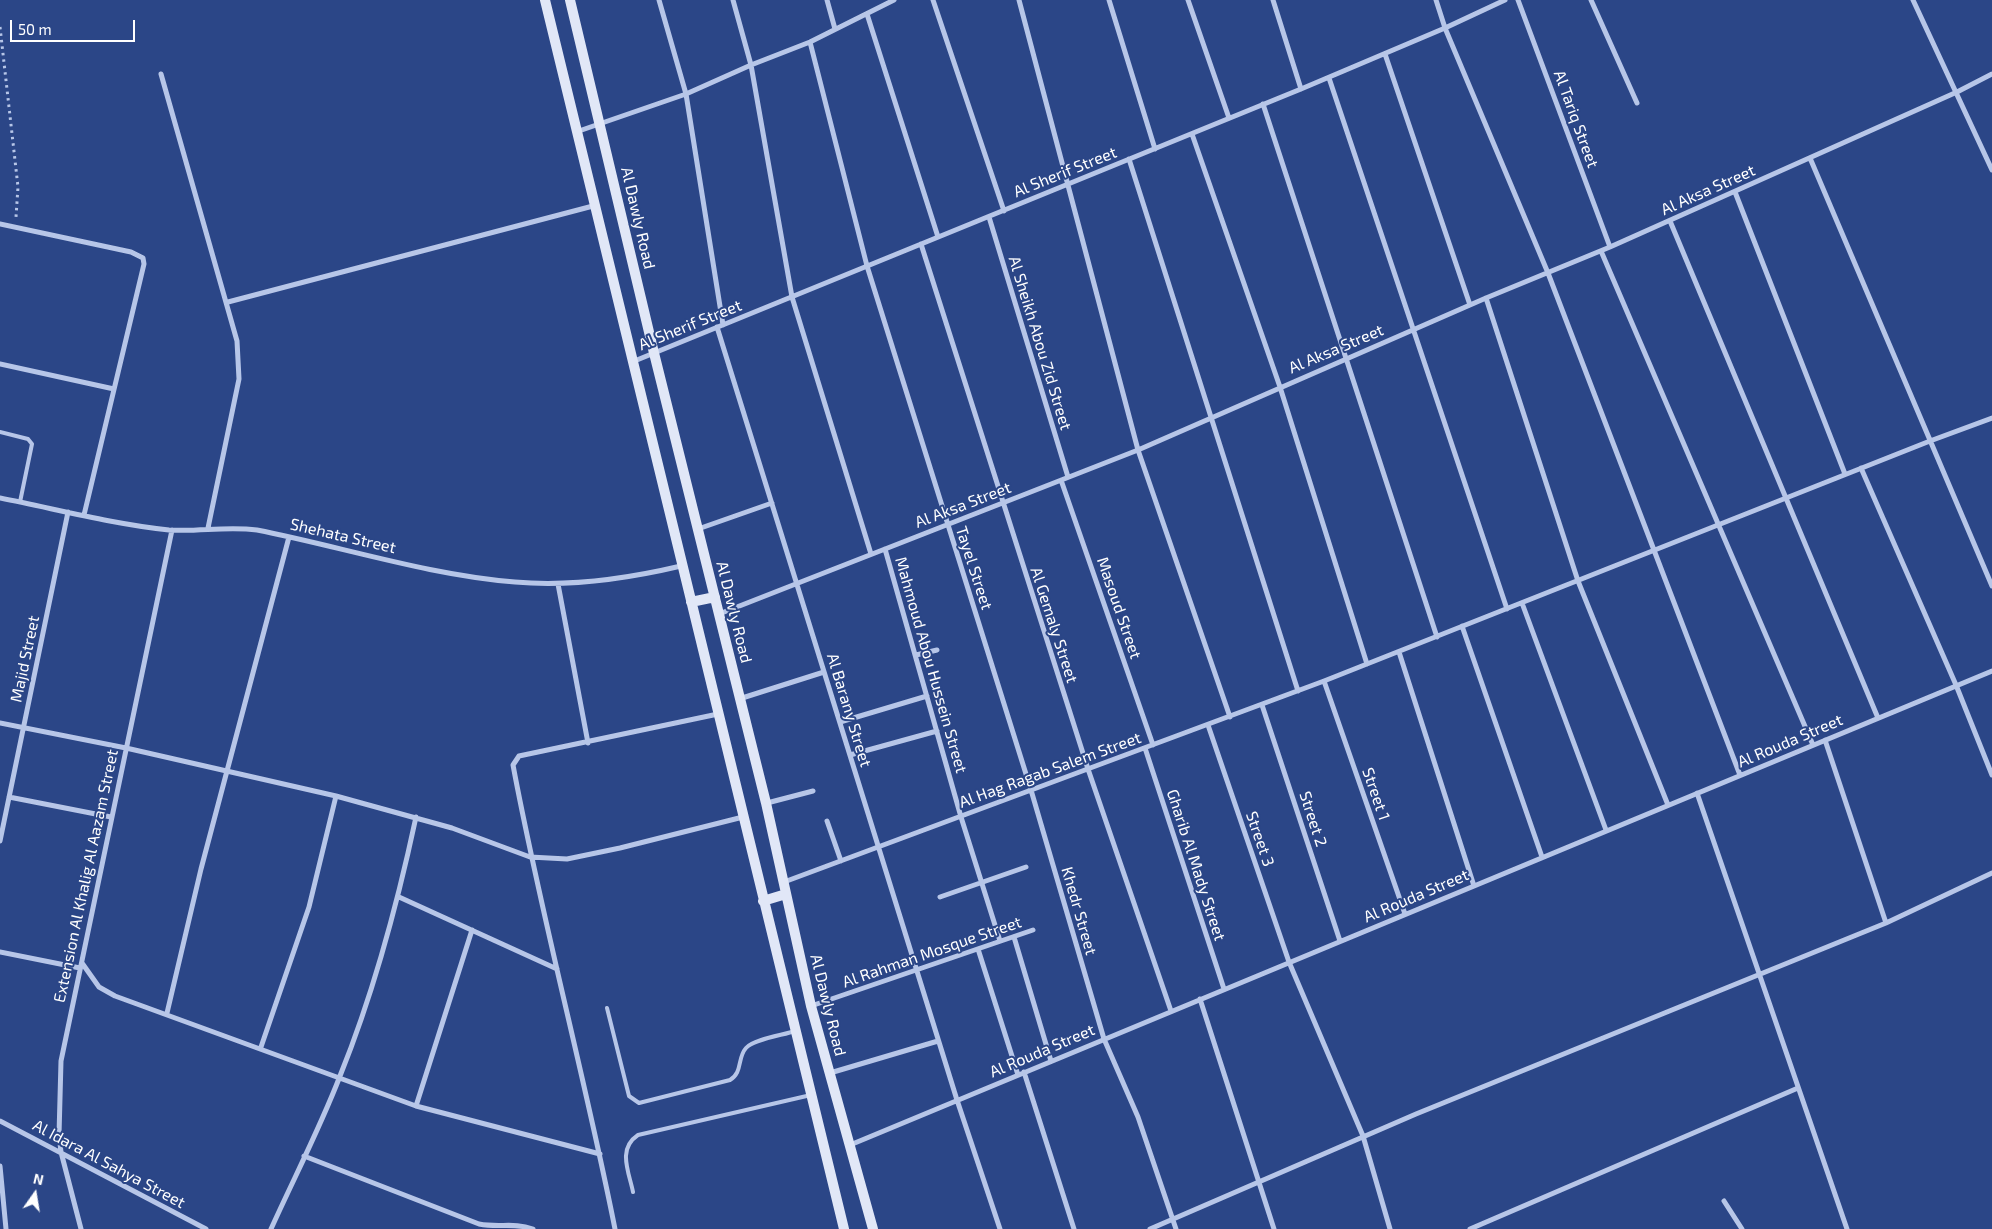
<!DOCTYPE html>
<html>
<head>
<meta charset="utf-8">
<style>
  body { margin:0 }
  #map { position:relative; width:1992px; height:1229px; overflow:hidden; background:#2b4687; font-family:"Exo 2",sans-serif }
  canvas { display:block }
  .north { position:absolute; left:10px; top:1169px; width:50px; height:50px; -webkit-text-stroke:4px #2b4687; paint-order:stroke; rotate:13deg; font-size:14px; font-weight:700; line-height:20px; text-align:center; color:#fff }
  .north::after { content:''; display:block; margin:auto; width:18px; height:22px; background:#fff; clip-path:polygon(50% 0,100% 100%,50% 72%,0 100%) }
  .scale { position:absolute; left:10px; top:20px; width:125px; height:22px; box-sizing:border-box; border:2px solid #fff; border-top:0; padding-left:6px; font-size:15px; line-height:18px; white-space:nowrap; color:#fff; -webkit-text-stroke:4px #2b4687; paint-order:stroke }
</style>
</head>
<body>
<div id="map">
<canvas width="1992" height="1229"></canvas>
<div class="north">N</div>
<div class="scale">50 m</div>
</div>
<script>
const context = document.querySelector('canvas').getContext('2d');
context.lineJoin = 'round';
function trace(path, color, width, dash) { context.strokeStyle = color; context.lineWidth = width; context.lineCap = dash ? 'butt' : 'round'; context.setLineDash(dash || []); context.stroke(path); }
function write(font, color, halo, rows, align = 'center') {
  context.font = font + ' "Exo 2",sans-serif'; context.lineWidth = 4; context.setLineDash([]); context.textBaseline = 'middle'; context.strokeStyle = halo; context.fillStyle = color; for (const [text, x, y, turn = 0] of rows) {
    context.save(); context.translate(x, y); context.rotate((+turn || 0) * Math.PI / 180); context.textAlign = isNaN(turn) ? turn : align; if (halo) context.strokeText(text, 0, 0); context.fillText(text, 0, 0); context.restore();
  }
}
trace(new Path2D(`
  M0 27 18 187 16 217`), '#b7c6e8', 3, [2.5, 4]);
trace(new Path2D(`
  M0 432 28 439 32 444 20 502
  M607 1008 629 1096 639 1103 730 1080C743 1072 737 1058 746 1048 754 1039 784 1035 795 1031
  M633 1192C629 1172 617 1149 638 1135L811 1095`), '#b7c6e8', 4);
trace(new Path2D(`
  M659 0 686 94 723 325
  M733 0 751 65 792 297 871 554
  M827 0 835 29
  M933 0 1004 211
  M1019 0 1138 450 1230 717
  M1109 0 1155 149
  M1188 0 1229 118
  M1273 0 1301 89
  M1436 0 1445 28 1548 273 1740 775
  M1518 0 1610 247
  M1591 0 1637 103
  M1913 0 1992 170
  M867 14 938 237
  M810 42 867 266 1031 790 1104 1039 1138 1117 1176 1229
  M1385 54 1470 305
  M161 74 237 341 239 379 208 528
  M1329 78 1507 609
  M1263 104 1437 637
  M576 132 686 94 751 65 810 42 894 0
  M1192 134 1280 387 1367 664
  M1810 158 1992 586
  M1129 159 1298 691
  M1735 192 1845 474
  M989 217 1068 477
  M1670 221 1878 718
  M0 224 131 252 143 258 144 264 84 515
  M921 244 1088 769 1171 1011
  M1601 251 1813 745
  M1486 298 1578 581 1668 805
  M228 302 593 206
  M717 327 957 1100 1000 1229
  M632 362 1301 89 1445 28 1505 0
  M0 364 114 389
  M1861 468 1956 685 1992 775
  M1061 480 1153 745
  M0 498C56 509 112 524 169 530 199 532 226 526 257 530 343 547 428 575 515 582 571 587 626 579 681 566
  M698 529 772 503
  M885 549 961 817 1000 941
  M558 584 588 743
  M1522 603 1606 830
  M719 614 1138 450 1486 298 1610 247 1957 92 1992 74
  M1462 626 1542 857
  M1399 652 1474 886
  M916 655 937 650
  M1324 681 1405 914
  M739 699 824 672
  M1262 705 1340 941
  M840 722 927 696
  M0 723 126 748 336 796 452 828 530 857 567 859 620 848 743 817
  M1208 725 1289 962 1363 1136 1390 1229
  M1825 740 1886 923
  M1145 748 1224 989
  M850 755 937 731
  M1697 793 1847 1229
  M9 797 111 817
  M767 803 813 791
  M827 821 841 861
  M0 841 68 512
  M784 882 1324 681 1930 441 1992 418
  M399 897 557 969
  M940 897 1026 867
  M1014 937 1051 1061
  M978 949 1018 1075
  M0 952 80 968
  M82 963 99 987 115 996 416 1106 600 1154
  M1200 999 1274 1229
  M811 1006 1033 930
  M167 1013 201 869 289 537
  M261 1047 309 907 336 796
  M1024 1072 1074 1229
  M830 1073 938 1041
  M416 1106 472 930
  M0 1121 206 1229
  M850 1145 1992 671
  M304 1156 479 1224C500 1228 513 1222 533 1229
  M0 1166 6 1229
  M1724 1201 1742 1229
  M81 1229 61 1152 59 1135 61 1061 172 530
  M271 1229C294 1178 320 1128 340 1076 374 992 397 906 416 817
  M615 1229C584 1073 542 920 513 765L519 756 718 714
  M1150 1229 1416 1114 1886 923 1992 873
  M1470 1229 1798 1088`), '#b7c6e8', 5);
trace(new Path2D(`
  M545 0 844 1229
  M570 0 654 353 766 803 811 1006 873 1229
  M691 602 715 597
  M763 901 786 894`), '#e1e7f7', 10);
write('16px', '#fff', '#2b4687', [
  ["Al Tariq Street",1576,119,70],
  ["Al Sherif Street",1065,172,-22],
  ["Al Aksa Street",1708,190,-24],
  ["Al Dawly Road",638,218,77],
  ["Al Sherif Street",690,325,-22],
  ["Al Sheikh Abou Zid Street",1040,343,73],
  ["Al Aksa Street",1336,349,-23],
  ["Al Aksa Street",963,505,-21],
  ["Shehata Street",343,536,13],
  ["Tayel Street",974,568,72],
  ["Masoud Street",1119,608,71],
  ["Al Dawly Road",734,612,76],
  ["Al Gemaly Street",1054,625,72],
  ["Majid Street",25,659,-78],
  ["Mahmoud Abou Hussein Street",931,665,74],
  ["Al Barany Street",849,710,73],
  ["Al Rouda Street",1790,741,-23],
  ["Al Hag Ragab Salem Street",1050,770,-20],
  ["Street 1",1376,794,71],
  ["Street 2",1313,819,72],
  ["Street 3",1260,839,71],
  ["Gharib Al Mady Street",1196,865,72],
  ["Extension Al Khalig Al Aazam Street",86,876,-78],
  ["Al Rouda Street",1416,896,-23],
  ["Khedr Street",1079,911,74],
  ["Al Rahman Mosque Street",932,952,-19],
  ["Al Dawly Road",828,1005,76],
  ["Al Rouda Street",1042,1051,-23],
  ["Al Idara Al Sahya Street",109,1164,28]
]);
</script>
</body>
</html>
